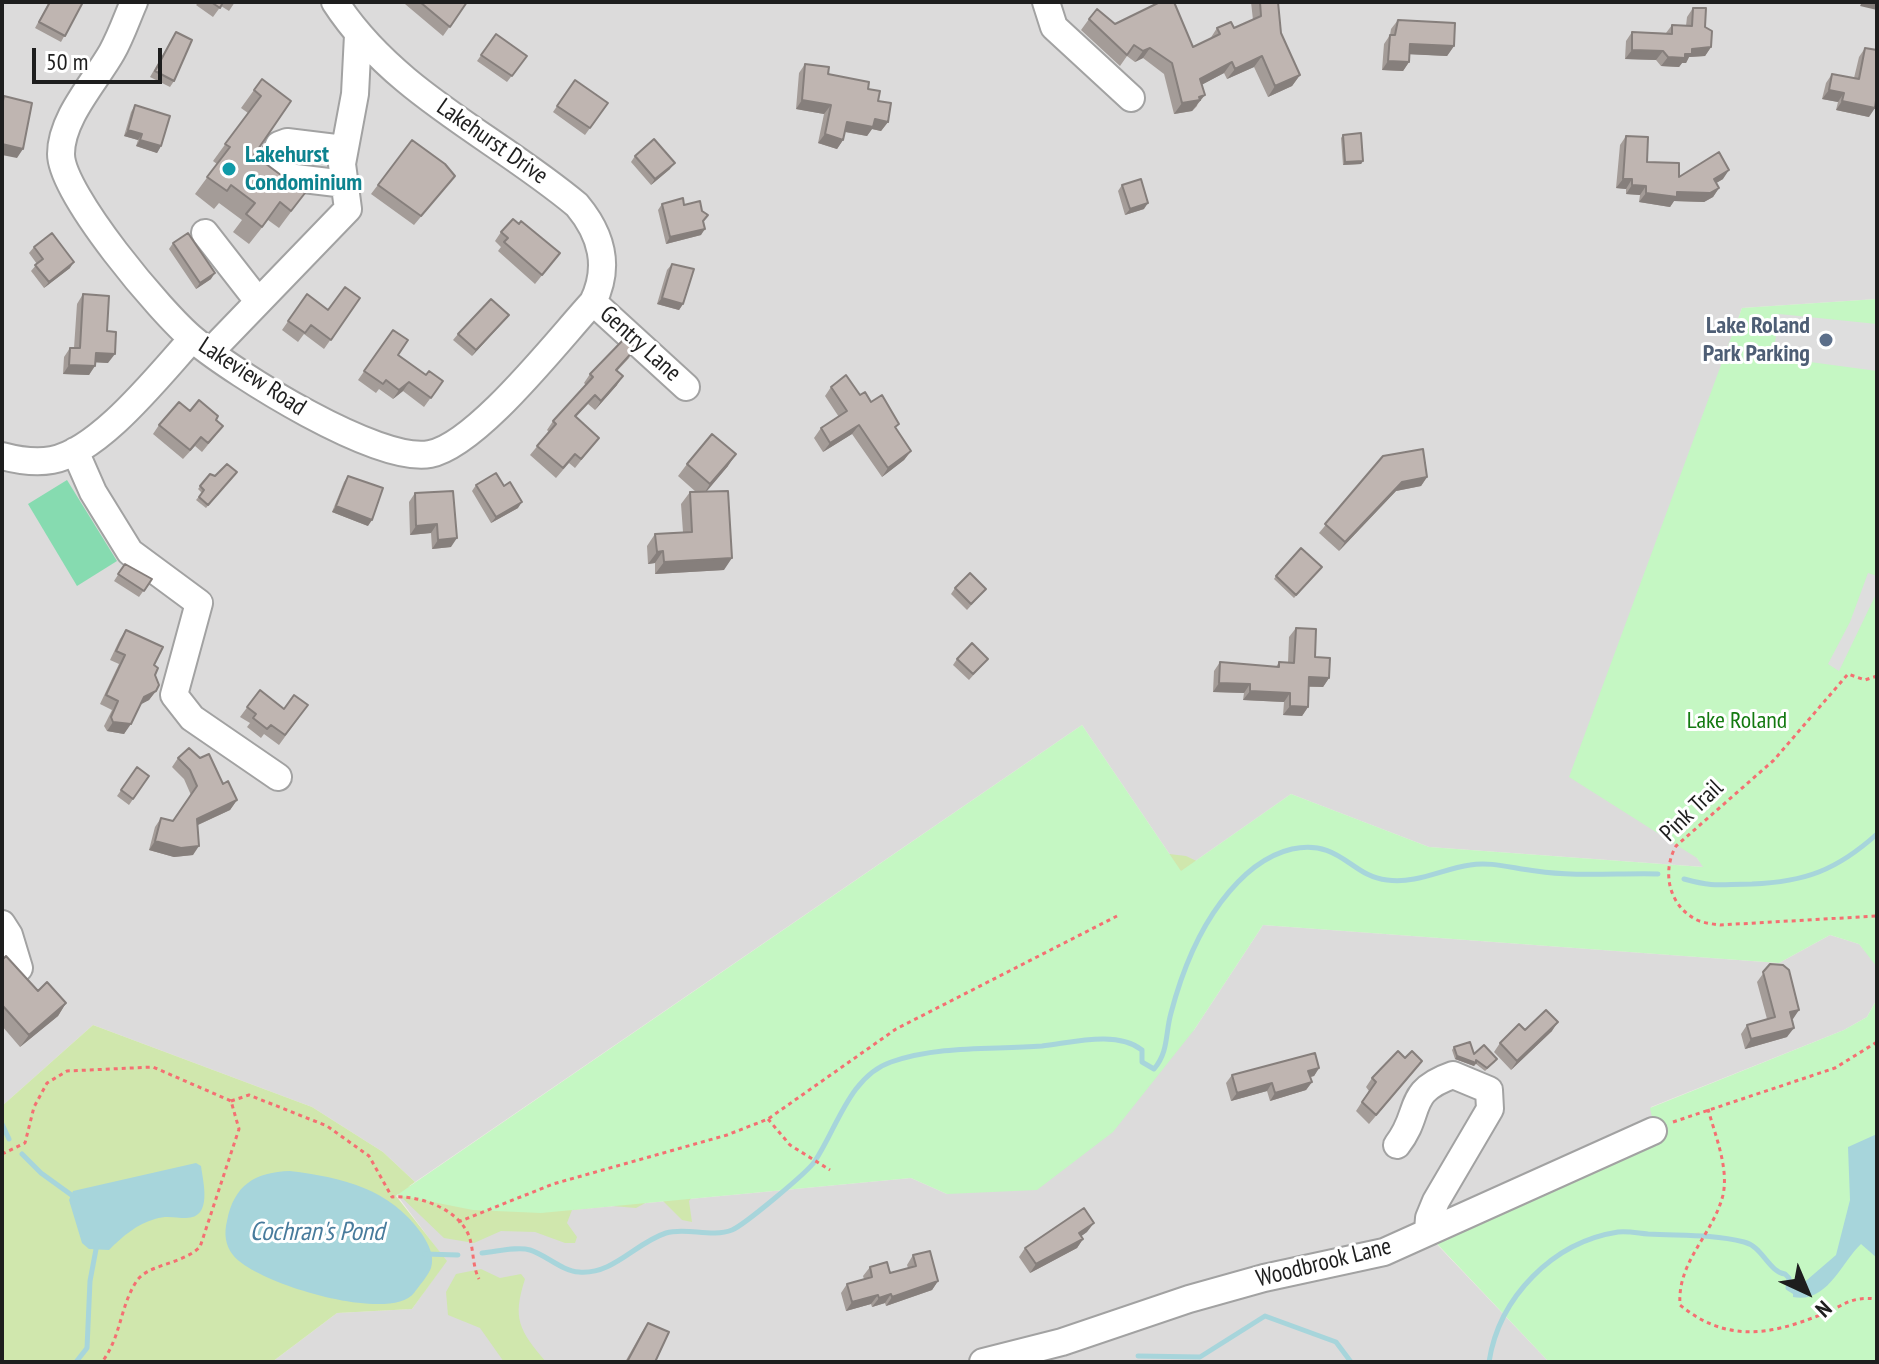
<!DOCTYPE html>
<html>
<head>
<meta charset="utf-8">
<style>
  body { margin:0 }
  #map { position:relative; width:1879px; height:1364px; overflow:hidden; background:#efeae5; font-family:"PT Sans Narrow",sans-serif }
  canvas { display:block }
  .frame { position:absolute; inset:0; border:4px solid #1e1e1e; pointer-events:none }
  .north { position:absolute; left:1767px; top:1252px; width:80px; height:80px; -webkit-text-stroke:6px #fff; paint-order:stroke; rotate:136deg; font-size:22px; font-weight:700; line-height:32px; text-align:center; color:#1e1e1e }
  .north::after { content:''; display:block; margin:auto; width:28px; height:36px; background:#1e1e1e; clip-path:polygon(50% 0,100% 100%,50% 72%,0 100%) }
  .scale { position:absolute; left:32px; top:48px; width:130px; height:36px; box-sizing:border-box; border:4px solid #1e1e1e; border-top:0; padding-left:10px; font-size:24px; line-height:28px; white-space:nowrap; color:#1e1e1e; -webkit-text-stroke:6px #fff; paint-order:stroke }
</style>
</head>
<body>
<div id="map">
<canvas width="1879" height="1364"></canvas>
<div class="frame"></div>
<div class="north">N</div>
<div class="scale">50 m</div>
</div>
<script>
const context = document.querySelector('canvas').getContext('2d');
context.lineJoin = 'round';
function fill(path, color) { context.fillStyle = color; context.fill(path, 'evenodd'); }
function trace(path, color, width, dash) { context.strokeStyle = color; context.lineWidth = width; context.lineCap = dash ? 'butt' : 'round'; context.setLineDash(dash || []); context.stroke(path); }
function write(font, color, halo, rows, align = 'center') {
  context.font = font + ' "PT Sans Narrow",sans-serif'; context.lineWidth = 6; context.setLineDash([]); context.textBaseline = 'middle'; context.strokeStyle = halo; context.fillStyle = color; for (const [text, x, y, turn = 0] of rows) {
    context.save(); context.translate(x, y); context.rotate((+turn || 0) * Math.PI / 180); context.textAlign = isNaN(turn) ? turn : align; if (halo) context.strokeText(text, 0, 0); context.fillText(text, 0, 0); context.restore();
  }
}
fill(new Path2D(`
  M2 2H1877V299L1742 308 1713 389 1697 858 1704 867 1429 847 1291 794 1181 871 1082 725 415 1182 383 1152 312 1107 93 1025 2 1106Z
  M1263 925 1779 963 1830 935 1859 944 1870 956 1877 966V999L1867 1017 1844 1030 1651 1107 1656 1135 1424 1231 1549 1362H272L337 1313 412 1309 446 1261 397 1195 421 1201 541 1213 911 1178 947 1194 1194 1030Z`), '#dcdbdb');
fill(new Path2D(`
  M1161 853 1186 856 1203 864 695 1193 689 1201 692 1222 682 1220 662 1200H651L636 1208 612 1206 572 1210 567 1223 577 1237 575 1243H565L535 1232 501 1231 474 1243 444 1238 398 1194 396 1196 447 1261 412 1309 337 1313 272 1362H2V1106L93 1025 312 1107 383 1152 415 1182 408 1187Z
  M481 1269 500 1278 521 1274 525 1279C512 1319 519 1330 546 1362H504L480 1328 448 1315 446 1292 456 1274Z`), '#d0e7ad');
fill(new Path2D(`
  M1877 299V967L1859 944 1830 935 1779 963 1263 925 1194 1030 1113 1132 1037 1190 947 1194 911 1178 541 1213 473 1210 397 1195 1082 725 1181 871 1291 794 1429 847 1703 867 1697 858 1569 777 1742 308Z
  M1877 999V1362H1549L1424 1230 1656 1135 1650 1108 1844 1030 1867 1017Z`), '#c5f7c3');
fill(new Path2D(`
  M67 480 117 561 77 586 28 504Z`), '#86dbb0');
fill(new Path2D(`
  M1779 314 1877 324V371L1773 357Z
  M1868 573 1877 576V592L1839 671 1828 664 1850 622Z`), '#dedede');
fill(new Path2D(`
  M1877 1134V1258L1861 1244C1841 1263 1827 1304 1793 1297V1292L1836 1255 1850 1200 1848 1147Z
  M196 1163 201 1166C203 1182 213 1218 186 1218 175 1218 167 1215 155 1219 137 1224 123 1236 109 1250L89 1249 82 1243 69 1200 73 1191Z
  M290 1171C344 1178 389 1188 422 1234 428 1244 435 1255 431 1268 428 1276 419 1286 414 1293 390 1324 254 1283 233 1255 225 1245 224 1233 227 1221 234 1185 255 1172 290 1171Z`), '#a7d5db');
trace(new Path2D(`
  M1684 879C1717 888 1720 884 1752 884 1805 882 1837 870 1877 834
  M2 1124 9 1139
  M22 1154 41 1173 77 1199
  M482 1253C496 1252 517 1246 530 1250 546 1255 562 1271 579 1272 613 1275 635 1243 666 1233 686 1227 712 1238 732 1230 744 1225 808 1172 815 1161 837 1128 850 1076 891 1062 941 1045 991 1050 1042 1046 1071 1043 1116 1030 1142 1050V1062L1154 1069C1169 1051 1165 1034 1171 1013 1181 975 1197 934 1221 902 1239 878 1262 856 1292 849 1341 839 1350 876 1387 880 1417 884 1442 869 1470 865 1491 861 1515 869 1536 871 1576 877 1617 873 1658 874
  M425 1254 458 1255
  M1138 1356 1200 1357 1265 1316 1336 1342 1351 1362
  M76 1362 87 1348 90 1281 97 1244
  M1489 1362C1499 1297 1553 1242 1618 1232 1629 1231 1637 1233 1648 1234 1681 1236 1711 1234 1744 1242 1762 1246 1769 1272 1785 1274L1789 1278 1788 1288 1796 1293`), '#a7d5db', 5);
const minor = new Path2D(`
  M134 2C127 18 121 36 112 52 95 82 61 118 61 154 61 194 162 314 194 340 235 374 378 464 430 454 477 445 558 340 593 302 610 267 602 235 577 205 496 137 394 93 335 2
  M1046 2 1054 27 1131 98
  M344 149 287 142 279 145 272 161 287 177 345 184
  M205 233 258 301
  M593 302 686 387
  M210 352 348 209 342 164 355 94 358 35
  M75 451 93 492 130 552 199 603 174 695 192 718 278 777
  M2 456C17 460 36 463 52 460 100 451 159 375 192 339
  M2 924 9 935 19 968
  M1397 1145C1423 1112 1404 1092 1453 1075L1489 1090 1490 1109 1436 1201 1429 1218 1428 1231
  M983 1362 1062 1342 1189 1299 1264 1278 1384 1252 1653 1131`);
trace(minor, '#a2a2a2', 30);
trace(new Path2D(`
  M1877 676 1865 680 1848 674 1774 760 1676 846C1662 871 1668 904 1695 919 1702 923 1713 924 1720 925L1877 916
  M231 1101 249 1095 327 1126 369 1156 392 1197C418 1195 458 1208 469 1236 474 1250 472 1265 479 1279
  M1708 1109C1715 1135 1729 1168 1723 1195 1713 1235 1677 1261 1680 1305 1725 1342 1768 1336 1820 1315 1845 1306 1848 1296 1877 1299
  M768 1119 790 1145 830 1170
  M1673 1122 1835 1068 1877 1042
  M2 1154 25 1143 34 1107 47 1083 67 1071 153 1067 231 1101 239 1129 200 1247C181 1265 147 1264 136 1282 120 1307 121 1337 102 1362
  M458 1222 553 1184 727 1135 768 1119 896 1029 1117 916`), '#f47072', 3, [4, 4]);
trace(minor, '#fff', 26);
fill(new Path2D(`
  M49 2H83L61 42 35 28Z
  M199 2H235L229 11 221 6 213 17 196 5Z
  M407 2H467L443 36 405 4Z
  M1251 2H1278L1281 33 1300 75 1292 86 1268 97 1254 67 1227 79 1224 73 1201 85 1197 106 1192 111 1174 114 1164 74 1143 58 1135 62 1127 56 1120 66 1081 30 1089 19 1115 24 1193 47 1210 39 1217 28H1234L1253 20Z
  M1693 8 1705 27 1711 47 1705 56 1689 57 1686 63H1682L1679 67 1661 66 1656 60 1625 59 1626 41 1632 32 1666 33 1672 25 1686 26 1687 17Z
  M1398 20 1454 46 1447 56 1410 54 1409 62 1403 71 1382 70 1384 44 1390 35 1391 29Z
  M176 32 174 81 170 87 150 77Z
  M496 34 527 56 507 82 477 61Z
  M1865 48 1869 117 1836 110 1838 102 1822 99 1826 83 1832 74 1854 78 1859 57Z
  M805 64 868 89 878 101 888 122 881 131 872 129 867 136 845 132 843 140 837 149 818 143 824 114 796 109 799 73Z
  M262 79 291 101 254 155 305 193 279 228 268 220 249 244 233 232 242 220 219 203 214 209 195 194 217 164 213 161 248 113 241 108Z
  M575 80 608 103 585 135 553 112Z
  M135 105 161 146 157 153 136 146 138 140 124 136 131 112Z
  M1343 135 1363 161 1361 164 1343 165 1341 138Z
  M1626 136 1647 162 1679 177 1723 179 1716 183 1719 188 1713 197 1704 202 1674 201 1670 207 1639 202 1640 195 1626 194V189L1616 188 1620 145Z
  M412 140 455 176 414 225 371 194Z
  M635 156 670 169 651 185 631 162Z
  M1122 185 1144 209 1125 215 1118 191Z
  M662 204 684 205 703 222 701 235 666 244 658 210Z
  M519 224 560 253 535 284 498 251 501 247 495 241 501 232Z
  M173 243 211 279 196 289 169 249Z
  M34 247 70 268 44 288 31 271 37 264 29 253Z
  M672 264 683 304 679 310 657 304 667 270Z
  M83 294 107 331 108 363 95 362 89 375 63 374 64 357 70 348H74L77 304Z
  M307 294 328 310 360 298 324 349 304 334 298 342 282 330Z
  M504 321 472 356 453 340 458 334Z
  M393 330 398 355 426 375 443 381 424 407 403 391 393 399 379 389 376 393 358 380Z
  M630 357 617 371V385L595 410 588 404 576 417 599 438 575 468 569 463 556 478 530 455 549 432 547 430 553 421 586 385 584 383 590 374Z
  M831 387 860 395 871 402 896 429 911 451 904 460 882 477 852 434 823 452 814 438 821 428 839 417 825 396Z
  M190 411 216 420V435L202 452 195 446 183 459 153 434 159 425Z
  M1383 456 1427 477 1421 486 1396 491 1339 551 1319 533Z
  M687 464 728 466 706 491 724 570 655 574V563L648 564 647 546 655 534 683 532 681 504 690 492H696L678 476Z
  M237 472 206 508 196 500 202 493 198 489 210 474 215 476Z
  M348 476 368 526 332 512 344 482Z
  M476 485 518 508 491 523 472 491Z
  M453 491 451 547 432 549 431 533 410 535 409 502 415 493Z
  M125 564 152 579 139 597 114 581Z
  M1319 570 1294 598 1274 579 1276 576Z
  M955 588 986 589 967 610 951 594Z
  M1296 628 1329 678 1323 687H1309L1308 707 1302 716 1283 715 1284 702 1243 700 1244 693 1213 692 1214 671 1220 662 1276 667 1279 662 1288 663 1289 637Z
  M126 630 154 665 156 691 149 700 140 704 124 734 107 731 104 726 112 710 100 704 119 664 110 660 120 639Z
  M957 659H988L969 680 953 665Z
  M260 690 284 709 308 705 279 745 264 734 261 738 247 727 250 723 240 717Z
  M178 758 223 784 237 800 230 810 198 825 193 855 174 857 149 850 155 827 161 818 173 821 191 795 184 779 172 767Z
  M137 767 149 776 129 805 117 796Z
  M2 960 38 991 66 1003 58 1016 20 1047 2 1026Z
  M1770 964 1799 1010 1791 1019 1787 1037 1745 1049 1741 1034 1747 1025 1767 1019 1757 982Z
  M1525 1030 1552 1031 1511 1070 1494 1052 1500 1043Z
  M1454 1047 1474 1054 1495 1062 1485 1071 1476 1064 1474 1066 1455 1059 1452 1050Z
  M1319 1068 1314 1076 1310 1077 1312 1082 1306 1090 1270 1101 1267 1091 1231 1101 1226 1083 1232 1075Z
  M1415 1070 1369 1124 1356 1111 1369 1091 1366 1087 1372 1078Z
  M1087 1232 1081 1236 1083 1239 1077 1248 1030 1273 1019 1257 1025 1248Z
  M913 1255 938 1281 932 1290 886 1306 885 1303 872 1307 871 1304 846 1311 841 1293 847 1284 864 1279 863 1276 870 1267 890 1273 908 1268 907 1265Z
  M648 1323 655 1362H625L642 1332Z`), '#a49c98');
fill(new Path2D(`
  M1862 2H1877V10L1860 6Z
  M1410 44 1454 46 1447 56 1404 54Z
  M1711 47 1705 56 1689 57 1686 63H1682L1679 67 1661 66 1668 57 1692 49Z
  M1150 48 1143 58 1135 62 1143 51Z
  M1632 50 1663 51 1656 60 1625 59Z
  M1262 56 1254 67 1227 79 1235 69Z
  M1388 61 1409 62 1403 71 1382 70Z
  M1232 62 1224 73 1192 90 1200 79Z
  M1300 75 1292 86 1268 97 1275 86Z
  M1829 90 1844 93 1838 102 1822 99Z
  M1205 95 1192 111 1174 114 1182 103Z
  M802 100 831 105 824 114 796 109Z
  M1842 101 1875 108 1869 117 1836 110Z
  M875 119 888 122 881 131 872 129 867 136 841 131 847 122Z
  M128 130 142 134 138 140 124 136Z
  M825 134 843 140 837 149 818 143Z
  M140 140 161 146 157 153 136 146Z
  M2 144 23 149 17 158 2 155Z
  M1363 161 1361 164 1343 165 1345 162Z
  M675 163 670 169 651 185 655 179Z
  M1729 170 1723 179 1708 188 1714 179Z
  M1623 179H1632L1626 189 1616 188Z
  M1632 185 1646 186 1640 195 1626 194Z
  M1719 188 1713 197 1704 202 1674 201 1670 207 1639 202 1646 193Z
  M1148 203 1144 209 1125 215 1130 209Z
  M705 229 701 235 666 244 670 237Z
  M74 262 70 268 44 288 49 282Z
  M215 273 211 279 196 289 200 283Z
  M662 298 683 304 679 310 657 304Z
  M509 315 504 321 472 356 476 350Z
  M96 353 115 354 108 363 89 362Z
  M69 365 95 366 89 375 63 374Z
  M623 376 617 385 595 410 601 401Z
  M409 382 403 391 393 399 399 390Z
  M859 425 852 434 823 452 830 443Z
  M911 451 904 460 882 477 888 468Z
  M736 454 728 466 702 497 710 484Z
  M1427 477 1421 486 1396 491 1339 551 1345 542 1402 482Z
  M522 502 518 508 491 523 496 517Z
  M336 506 372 520 368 526 332 512Z
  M437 524 431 533 410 535 416 526Z
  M457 538 451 547 432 549 438 540Z
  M663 551 655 563 648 564 657 552Z
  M732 558 724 570 655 574 664 562Z
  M1309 677 1329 678 1323 687 1303 686Z
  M1219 683 1250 684 1244 693 1213 692Z
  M156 691 149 700 138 706 144 697Z
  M1250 691 1290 693 1284 702 1243 700Z
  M1290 706 1308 707 1302 716 1283 715Z
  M113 722 131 724 124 734 107 731Z
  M237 800 230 810 191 828 197 819Z
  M155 841 199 846 193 855 174 857 149 850Z
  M66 1003 58 1016 20 1047 29 1035Z
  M1799 1010 1793 1019 1783 1021 1790 1012Z
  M1558 1022 1552 1031 1511 1070 1517 1061Z
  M1794 1028 1787 1037 1745 1049 1751 1039Z
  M1457 1056 1476 1063 1474 1066 1455 1059Z
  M1319 1068 1314 1076 1303 1079 1308 1071Z
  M1312 1082 1306 1090 1270 1101 1275 1093Z
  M1272 1083 1267 1091 1231 1101 1237 1093Z
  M1094 1223 1087 1232 1073 1242 1079 1233Z
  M1083 1239 1077 1248 1030 1273 1036 1264Z
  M938 1281 932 1290 886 1306 892 1297Z
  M891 1294 885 1303 872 1307 879 1298Z
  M878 1295 871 1304 846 1311 852 1302Z`), '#867f7c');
const building = new Path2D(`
  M50 2H83L65 36 39 22Z
  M211 2H223L220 8Z
  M420 2H467L450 27Z
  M1160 2H1174L1193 47 1220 34 1217 28 1231 22 1234 28 1261 16 1260 2H1278L1281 33 1300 75 1275 86 1262 56 1235 69 1232 62 1200 79 1205 95 1199 97 1200 100 1182 103 1172 63 1150 48 1143 51 1134 45 1127 55 1089 19 1097 9 1115 24Z
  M1693 8H1706L1705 27 1712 31 1711 47 1692 49V54H1685V58L1668 57 1663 51 1632 50V32L1672 34V25L1692 26Z
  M1398 20 1455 23 1454 46 1410 44 1409 62 1388 61 1390 35H1395Z
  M176 32 192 40 174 81 155 71Z
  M496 34 527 56 512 76 481 55Z
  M1865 48 1877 50V92L1875 108 1842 101 1844 93 1829 90 1832 74 1859 79Z
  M805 64 829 67 828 74 869 82 868 89 880 91 878 101 891 103 888 122 875 119 873 127 847 122 843 140 825 134 831 105 802 100Z
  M262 79 291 101 254 155 305 193 291 211 280 202 262 227 246 214 255 203 231 185 227 191 207 177 230 147 225 144 261 96 254 90Z
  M575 80 608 103 590 128 557 106Z
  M4 96 32 103 23 149 2 144V105Z
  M135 105 170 116 161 146 140 140 142 134 128 130Z
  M1361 133 1363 161 1345 162 1343 135Z
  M1626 136 1648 137 1647 162 1679 163V177L1719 152 1729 170 1714 179 1719 188 1710 193 1677 192V197L1646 193V186L1632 185V179H1623Z
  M654 139 675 163 655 179 635 156Z
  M412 140 445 164 455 176 421 216 378 185Z
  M1141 179 1148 203 1130 209 1122 185Z
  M683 198 684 205 700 201 702 211 708 215 703 221 705 229 670 237 662 204Z
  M513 219 519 224 521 221 560 253 542 275 504 242 508 238 501 232Z
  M52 233 74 262 49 282 35 265 43 259 34 247Z
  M188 233 215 273 200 283 173 243Z
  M672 264 694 269 683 304 662 298Z
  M345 287 360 298 331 340 311 325 305 333 288 321 307 294 328 310Z
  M83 294 109 296 107 331 116 332 115 354 96 353 95 366 69 365 70 348H80Z
  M491 299 509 315 476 350 458 334Z
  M393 330 408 340 398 355 426 375 429 371 443 381 431 398 409 382 399 390 386 380 383 384 364 371Z
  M625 338 636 348 616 370 623 376 601 401 595 395 575 416 599 438 581 459 575 454 563 468 537 446 556 424 553 421 593 377 590 374Z
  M846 375 860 395 865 392 871 402 882 395 899 424 895 427 911 451 888 468 859 425 830 443 821 428 847 411 831 387Z
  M199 400 218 416 216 420 223 426 208 443 201 437 190 450 159 425 179 402 190 411Z
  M712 434 736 454 710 484 687 464Z
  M1423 449 1427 477 1402 482 1345 542 1325 524 1383 456Z
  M227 464 237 472 208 505 199 497 204 490 200 486 210 474 215 476Z
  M496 473 504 486 510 482 522 502 496 517 476 485Z
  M348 476 383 488 372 520 336 506Z
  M453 491 457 538 438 540 437 524 416 526 415 493Z
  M728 491 732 558 664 562 663 551 657 552 655 534 692 532 690 492Z
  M1301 548 1322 567 1296 595 1276 576Z
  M125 564 152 579 144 591 118 574Z
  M970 573 986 589 971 604 955 588Z
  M1296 628 1316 629 1315 657 1330 658 1329 678 1309 677 1308 707 1290 706V693L1250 691V684L1219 683 1220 662 1279 667V662L1294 663Z
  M126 630 163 647 154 665 158 668 155 675 159 685 156 691 144 697 131 724 113 722 111 717 118 701 106 695 125 655 116 651Z
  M972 643 988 659 973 674 957 659Z
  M260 690 284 709 294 695 308 705 285 735 271 725 267 729 253 718 256 714 247 707Z
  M189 748 200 758 209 754 223 784 228 781 237 800 197 819 199 846 181 848 155 841 161 818 173 821 197 786 190 770 178 758Z
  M137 767 149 776 133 799 121 790Z
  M6 956 38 991 47 982 66 1003 29 1035 2 1005V960Z
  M1770 964 1783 965 1789 970 1799 1010 1790 1012 1794 1028 1751 1039 1747 1025 1775 1017 1763 972Z
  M1546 1010 1558 1022 1517 1061 1500 1043 1519 1024 1525 1030Z
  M1470 1042 1474 1054 1484 1045 1497 1059 1487 1068 1476 1060V1063L1457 1056 1454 1047Z
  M1398 1051 1405 1058 1412 1051 1422 1061 1376 1115 1362 1102 1376 1082 1372 1078Z
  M1315 1053 1319 1068 1308 1071 1312 1082 1275 1093 1272 1083 1237 1093 1232 1075Z
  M1084 1208 1094 1223 1079 1233 1083 1239 1036 1264 1025 1248Z
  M930 1251 938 1281 892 1297 891 1294 879 1298 878 1295 852 1302 847 1284 872 1277 870 1267 887 1262 890 1273 916 1266 913 1255Z
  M648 1323 669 1332 655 1362H627Z`);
fill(building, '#bfb5b1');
trace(building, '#867f7c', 2);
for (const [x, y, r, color] of [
  [229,169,8,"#0f9aa8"],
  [1826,340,8,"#5c6f8a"]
]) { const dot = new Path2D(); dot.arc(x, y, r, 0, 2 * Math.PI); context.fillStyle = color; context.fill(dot); trace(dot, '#fff', 3); }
write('24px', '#1e1e1e', '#fff', [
  ["Lakehurst Drive",492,142,35],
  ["Gentry Lane",640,344,42],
  ["Lakeview Road",252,377,33],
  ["Pink Trail",1692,811,-44],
  ["Woodbrook Lane",1324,1263,-14]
]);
write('bold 24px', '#0d838f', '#fff', [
  ["Lakehurst",245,155],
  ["Condominium",245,183]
], 'left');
write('bold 24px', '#4e5e75', '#fff', [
  ["Lake Roland",1810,326],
  ["Park Parking",1810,354]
], 'right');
write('24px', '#137910', '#fff', [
  ["Lake Roland",1737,721]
]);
write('italic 26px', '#487b9c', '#fff', [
  ["Cochran's Pond",317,1233]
]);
</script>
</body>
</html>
